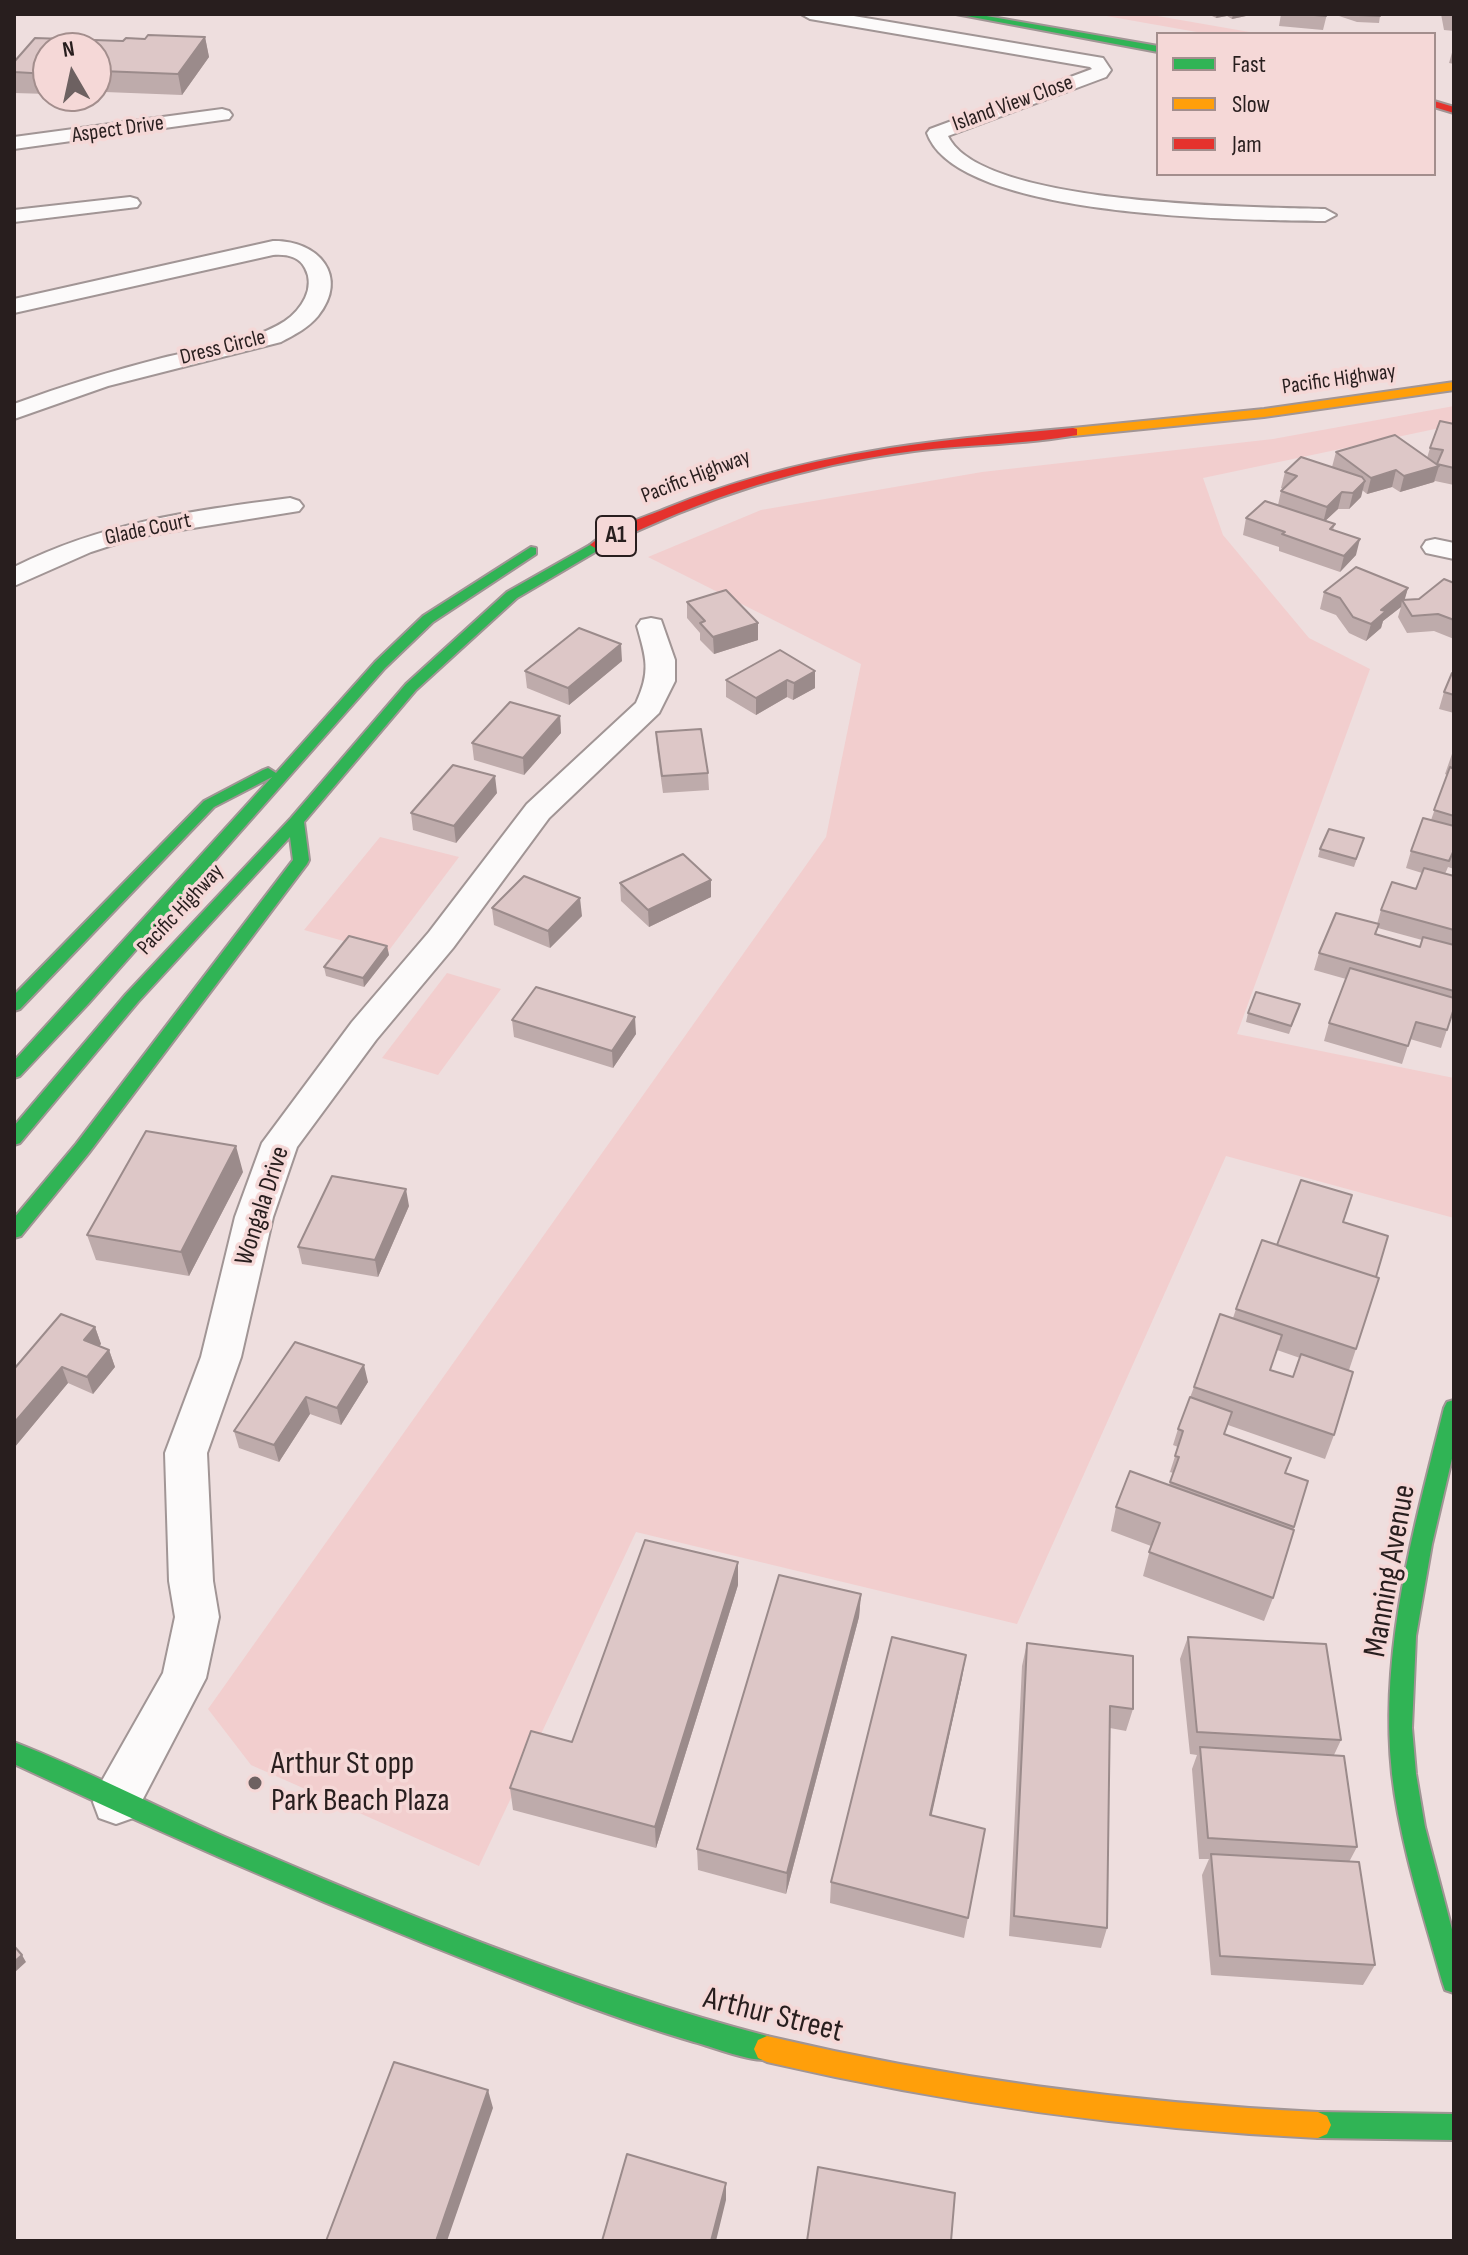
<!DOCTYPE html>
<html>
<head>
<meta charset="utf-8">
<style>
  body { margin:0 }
  #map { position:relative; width:1468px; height:2255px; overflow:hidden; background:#eedede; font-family:"Sofia Sans Condensed",sans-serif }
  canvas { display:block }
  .frame { position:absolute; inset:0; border:16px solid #281e1e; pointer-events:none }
  .legend { position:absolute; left:1156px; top:32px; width:280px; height:144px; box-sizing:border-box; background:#f5d8d7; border:2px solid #a38e8d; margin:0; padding:10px 14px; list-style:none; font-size:24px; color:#281e1e }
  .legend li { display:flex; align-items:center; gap:16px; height:40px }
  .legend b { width:40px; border:2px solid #a38e8d }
  .north { position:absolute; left:32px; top:32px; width:80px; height:80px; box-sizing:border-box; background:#f5d8d7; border:2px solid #a38e8d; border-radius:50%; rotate:351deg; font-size:22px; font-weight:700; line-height:32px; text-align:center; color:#281e1e }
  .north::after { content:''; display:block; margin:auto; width:28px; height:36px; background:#6d6161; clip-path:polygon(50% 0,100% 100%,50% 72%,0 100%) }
</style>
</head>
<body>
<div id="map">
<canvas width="1468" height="2255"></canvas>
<div class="frame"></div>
<ul class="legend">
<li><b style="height:10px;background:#30b455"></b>Fast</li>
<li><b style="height:10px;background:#ff9f0a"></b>Slow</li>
<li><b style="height:10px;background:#e5322d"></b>Jam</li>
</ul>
<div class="north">N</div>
</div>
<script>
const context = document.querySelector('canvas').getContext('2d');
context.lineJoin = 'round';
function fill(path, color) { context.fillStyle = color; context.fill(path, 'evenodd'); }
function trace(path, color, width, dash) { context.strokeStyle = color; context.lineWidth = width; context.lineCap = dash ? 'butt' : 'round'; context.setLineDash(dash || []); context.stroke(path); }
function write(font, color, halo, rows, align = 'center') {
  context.font = font + ' "Sofia Sans Condensed",sans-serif'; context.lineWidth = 7; context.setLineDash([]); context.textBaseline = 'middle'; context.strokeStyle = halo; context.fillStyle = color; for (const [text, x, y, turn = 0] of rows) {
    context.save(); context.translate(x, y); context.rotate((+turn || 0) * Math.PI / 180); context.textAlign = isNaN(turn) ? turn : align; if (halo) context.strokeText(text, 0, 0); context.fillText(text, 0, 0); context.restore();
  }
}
fill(new Path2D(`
  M1095 14H1146L1261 34H1208Z
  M1454 406V425L1203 478 1223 535 1309 638 1370 669 1237 1034 1454 1078V1218L1226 1156 1017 1624 636 1532 479 1866 251 1765 208 1709 826 837 861 664 648 557 761 510 982 472 1273 439Z
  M380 837 459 857 387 953 304 930Z
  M447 973 501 989 438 1075 382 1058Z`), '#f2cece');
const street = new Path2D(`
  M801 14H842L1103 58 1111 70 1106 77 948 136C981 206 1253 207 1325 209L1336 215 1325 221C1246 220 957 219 927 133L930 129 1092 69 1090 67 810 19Z
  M222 109 229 111 232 115 229 119 14 149V137Z
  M130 197 137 199 140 203 137 207 14 222V210Z
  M273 241C318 240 350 276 318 316 308 328 294 335 281 342L108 386 14 419V404C63 386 111 371 162 358 201 348 251 343 285 321 301 310 316 288 305 268 299 256 285 254 273 255L14 313V299Z
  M290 498 299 501 303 506 299 511 137 537 91 552 14 586V567C104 522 191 511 290 498Z
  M1435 539 1454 543V559L1426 553 1422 547 1426 541Z
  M651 618 661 620 675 660V681L659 713 549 818 453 948 376 1040 297 1147 273 1217 241 1357 207 1453 213 1581 219 1617 206 1678 133 1818 116 1824 99 1818 93 1802 99 1786 163 1673 175 1617 169 1581 165 1453 201 1357 235 1217 262 1143 352 1022 429 932 527 804 636 703C651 671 646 658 637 626L641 620Z`);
const fast = new Path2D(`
  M956 14H975L1158 46V52Z
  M597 541 604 545 602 548 517 598 416 690 304 822 309 860 307 864 88 1154 21 1236 14 1238V1218L76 1144 293 860 290 837 138 1002 20 1143 14 1145V1126L126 994 291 818 406 684 507 592Z
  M531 547 536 548V554L433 622 385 668 88 1004 20 1076 14 1078V1061L272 777 214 807 20 1009 14 1011V995L204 801 263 770 268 768 276 773 375 662 423 616Z
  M1454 1400V1450L1432 1544 1416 1636 1412 1728 1416 1774 1425 1827 1454 1937V1993L1445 1990 1442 1981C1423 1913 1400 1844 1392 1774 1379 1649 1414 1528 1444 1408L1447 1402Z
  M14 1742C86 1770 155 1806 225 1837 401 1913 581 1987 767 2036L776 2040 780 2049 776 2058C758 2066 714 2047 694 2042 603 2015 515 1979 426 1944 287 1888 150 1828 14 1764Z
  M1318 2112 1454 2114V2140L1318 2138 1309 2134 1305 2125 1309 2116Z`);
const slow = new Path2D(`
  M1454 382V390L1264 417 1073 436 1067 432 1073 428 1264 409Z
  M767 2036C949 2079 1131 2103 1318 2112L1327 2116 1331 2125 1327 2134 1318 2138C1131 2129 949 2104 767 2062L758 2058 754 2049 758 2040Z`);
const jam = new Path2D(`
  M1434 101 1454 107V113L1434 107Z
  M1073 428 1077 429V435C1024 445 968 444 914 451 804 465 701 498 602 548L597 549 590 545C609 528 643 518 667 508 805 452 927 441 1073 428Z`);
trace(street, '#a19595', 4);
trace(fast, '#a19595', 4);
trace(slow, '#a19595', 4);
trace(jam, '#a19595', 4);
fill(street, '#fcfafa');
fill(fast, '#30b455');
fill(slow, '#ff9f0a');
fill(jam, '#e5322d');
fill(new Path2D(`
  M1208 14H1247L1246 16 1232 19 1227 16 1216 18Z
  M1281 14H1327L1323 30 1279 26Z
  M1333 14H1380V16L1379 23 1357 22Z
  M1441 14H1454V31L1444 30Z
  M148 35 205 37 209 57 182 95 105 92 102 96H96V48H48V94L14 93V62L35 38 123 41 126 38 145 39Z
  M1454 48V64L1449 63 1453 49Z
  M1454 424V485L1435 481 1434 482 1400 492 1392 487 1367 494 1362 490 1361 497 1349 509H1338L1325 521 1335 524 1333 530 1356 555 1340 572 1279 551V547L1243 535 1246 518 1278 505 1281 491 1283 489 1281 488 1285 472 1332 467 1336 452 1427 458 1430 448Z
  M1454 583V639L1434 631 1407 633 1398 617 1401 607 1383 621 1381 628 1366 641 1349 633 1336 615 1320 609 1324 592 1408 588 1404 600 1419 599Z
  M687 602 758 640 714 654 700 640V633L687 618Z
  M622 661 569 705 527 688 525 671Z
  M815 671V688L793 700 787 697 756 715 726 697V680Z
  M1454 673V713L1439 709 1444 692Z
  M560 716 561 733 524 775 474 760 472 743Z
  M656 732 708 773 709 790 663 793 657 749Z
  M1454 748V869L1448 867 1445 874 1454 876V1008L1441 1048 1410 1039 1402 1064 1324 1041 1329 1023 1346 979 1314 970 1319 953 1377 924 1381 910 1416 889 1422 873 1406 868 1411 851 1431 820 1447 775 1445 774ZM1378 928 1422 940 1420 947 1376 934Z
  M497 793 456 843 413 830 411 813Z
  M1364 838 1354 867 1318 857 1320 849Z
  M711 880V897L649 927 621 901 620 883Z
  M492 908 582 916 550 948 494 925Z
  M387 946 389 955 364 987 326 976 324 967Z
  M1300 1004 1289 1034 1246 1022 1248 1013Z
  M512 1020 636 1034 613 1068 514 1037Z
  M243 1172 189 1276 96 1260 87 1235Z
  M409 1206 378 1277 302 1264 298 1247Z
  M1343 1222 1376 1277 1356 1349 1349 1370 1334 1435 1325 1459 1228 1425 1224 1435 1285 1473 1308 1481 1273 1598 1264 1621 1143 1576 1151 1546 1111 1531 1116 1507 1169 1485 1173 1473 1170 1472 1178 1447 1173 1445 1178 1429 1194 1387 1233 1318 1236 1309 1277 1245ZM1277 1350 1300 1358 1293 1377 1270 1370Z
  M95 1327 101 1344 99 1346 109 1350 115 1367 93 1394 68 1383 14 1448V1369Z
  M295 1342 368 1382 341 1425 310 1414 279 1462 239 1448 234 1431Z
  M738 1562V1585L656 1848 513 1810 510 1788 572 1742Z
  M861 1594 859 1617 786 1894 698 1870 697 1849Z
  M1188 1637 1341 1740 1334 1755 1357 1847 1349 1862 1375 1965 1363 1985 1211 1975 1202 1875 1209 1859H1199L1192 1769 1197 1755 1190 1754 1180 1659Z
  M1027 1643 1133 1709 1126 1731 1110 1728 1107 1928 1101 1948 1009 1936 1022 1666Z
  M962 1678 931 1815 985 1829 964 1938 830 1903 831 1882Z`), '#beabab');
fill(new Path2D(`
  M1217 14H1227V16L1216 18Z
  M1233 14H1247L1246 16 1232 19Z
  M205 37 209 57 182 95 178 74Z
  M101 71 105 92 102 96 98 76Z
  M1439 466 1434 482 1400 492 1404 476Z
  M1396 470 1392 487 1367 494 1371 478Z
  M1365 481 1361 497 1349 509 1353 493Z
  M1342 492 1338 509 1323 523 1327 507Z
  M1360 539 1356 555 1340 572 1344 556Z
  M1408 588 1404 602 1402 600 1401 607 1383 621 1381 628 1366 641 1371 624 1381 610Z
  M758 623V640L714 654 713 637Z
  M621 644 622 661 569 705 568 688Z
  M815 671V688L793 700 794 683Z
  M787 680V697L756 715V698Z
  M560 716 561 733 524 775 523 758Z
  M495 776 497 793 456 843 454 826Z
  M711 880V897L649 927 648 910Z
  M580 898 582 916 550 948 548 931Z
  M387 946 389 955 364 987 363 978Z
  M635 1017 636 1034 613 1068 612 1051Z
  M236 1146 243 1172 189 1276 181 1252Z
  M406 1189 409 1206 378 1277 375 1260Z
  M95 1327 101 1344 90 1356 84 1340Z
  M109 1350 115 1367 93 1394 87 1377Z
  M364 1365 368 1382 341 1425 337 1408Z
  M62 1367 68 1383 14 1448V1423Z
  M306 1397 310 1414 279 1462 274 1445Z
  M738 1562V1585L656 1848 655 1827Z
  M861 1594 859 1617 786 1894 787 1873Z
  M966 1655 962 1678 927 1836 930 1815Z
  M22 1955 26 1962 14 1973V1962Z
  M488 2090 493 2108 447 2241H436Z
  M726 2183V2200L716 2241H711Z`), '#9b8b8b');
const building = new Path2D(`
  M1302 14H1326V16Z
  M1355 14H1380V16L1358 15Z
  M148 35 205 37 178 74 101 71 98 76 96 75V48H48V74L14 72V62L35 38 123 41 126 38 145 39Z
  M1440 421 1454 424V468L1437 464 1443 450 1430 448Z
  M1395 435 1439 466 1404 476 1396 470 1371 478 1336 452Z
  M1301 457 1362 477 1365 481 1353 493 1342 492 1327 507 1281 491 1297 476 1285 472Z
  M1265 501 1335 524 1330 529 1360 539 1344 556 1282 534 1285 532 1246 518Z
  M1356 567 1408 588 1381 610 1386 611 1371 624 1353 617 1340 598 1324 592Z
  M1444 579 1454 583V620L1438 614 1412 616 1402 600 1419 599Z
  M726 590 758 623 713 637 700 623 705 621 687 602Z
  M579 628 621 644 568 688 525 671Z
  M780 650 815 671 794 683 787 680 756 698 726 680Z
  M1452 673H1454V695L1444 692Z
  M510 702 560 716 523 758 472 743Z
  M701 729 708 773 662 776 656 732Z
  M453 765 495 776 454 826 411 813Z
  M1450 767 1454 769V816L1434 810Z
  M1423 818 1454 826V850L1449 861 1411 851Z
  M1329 829 1364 838 1356 859 1320 849Z
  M683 854 711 880 648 910 620 883Z
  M1424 868 1454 876V930L1381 910 1392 882 1416 889Z
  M524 876 580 898 548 931 492 908Z
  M1336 913 1379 924 1375 934 1420 947 1423 937 1454 945V991L1319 953Z
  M349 936 387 946 363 978 324 967Z
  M1350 968 1454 998V1008L1447 1030 1416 1022 1408 1046 1329 1023Z
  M536 987 635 1017 612 1051 512 1020Z
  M1256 992 1300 1004 1291 1026 1248 1013Z
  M146 1131 236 1146 181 1252 87 1235Z
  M332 1176 406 1189 375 1260 298 1247Z
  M1301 1180 1352 1195 1343 1222 1388 1236 1376 1277 1277 1245Z
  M1262 1240 1379 1278 1356 1349 1236 1309Z
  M61 1314 95 1327 84 1340 109 1350 87 1377 62 1367 14 1423V1369Z
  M1220 1314 1282 1335 1270 1370 1293 1377 1301 1354 1353 1372 1334 1435 1194 1387Z
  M295 1342 364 1365 337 1408 306 1397 274 1445 234 1431Z
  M1190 1397 1232 1412 1224 1434 1291 1458 1285 1473 1308 1481 1294 1527 1170 1482 1179 1457 1175 1456 1183 1431 1178 1429Z
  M1130 1471 1294 1530 1273 1598 1149 1552 1160 1523 1116 1507Z
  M645 1540 738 1562 655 1827 510 1788 531 1731 572 1742Z
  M779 1575 861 1594 787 1873 697 1849Z
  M892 1637 966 1655 930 1815 985 1829 968 1918 831 1882Z
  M1188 1637 1326 1644 1341 1740 1197 1732Z
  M1027 1643 1133 1656V1709L1110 1706 1107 1928 1014 1916Z
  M1200 1747 1344 1756 1357 1847 1208 1838Z
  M1211 1854 1359 1862 1375 1965 1220 1956Z
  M14 1946 22 1955 14 1962Z
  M394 2062 488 2090 436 2241H326Z
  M627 2154 726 2183 711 2241H602Z
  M818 2167 955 2193 951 2241H807Z`);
fill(building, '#ddc7c7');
trace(building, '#9b8b8b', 2);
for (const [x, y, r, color] of [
  [255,1783,8,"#6d6161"]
]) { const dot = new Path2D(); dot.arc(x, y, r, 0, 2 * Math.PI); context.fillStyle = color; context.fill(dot); trace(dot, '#f5d8d7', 3); }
write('22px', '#281e1e', '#f5d8d7', [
  ["Island View Close",1013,104,-20],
  ["Aspect Drive",118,130,-8],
  ["Dress Circle",223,348,-14],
  ["Pacific Highway",1339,380,-8],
  ["Pacific Highway",696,477,-21],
  ["Glade Court",148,530,-12],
  ["Pacific Highway",181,910,-47]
]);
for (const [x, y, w] of [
  [616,536,40]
]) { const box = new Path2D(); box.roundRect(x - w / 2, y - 20, w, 40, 6); context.fillStyle = '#f5d8d7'; context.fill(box); trace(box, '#281e1e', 2); }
write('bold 24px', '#281e1e', null, [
  ["A1",616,536]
]);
write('26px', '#281e1e', '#f5d8d7', [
  ["Wongala Drive",263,1206,-72]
]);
write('32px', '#281e1e', '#f5d8d7', [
  ["Manning Avenue",1391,1571,-80],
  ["Arthur Street",773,2016,14]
]);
write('32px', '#281e1e', '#f5d8d7', [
  ["Arthur St opp",271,1765],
  ["Park Beach Plaza",271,1802]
], 'left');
</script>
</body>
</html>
